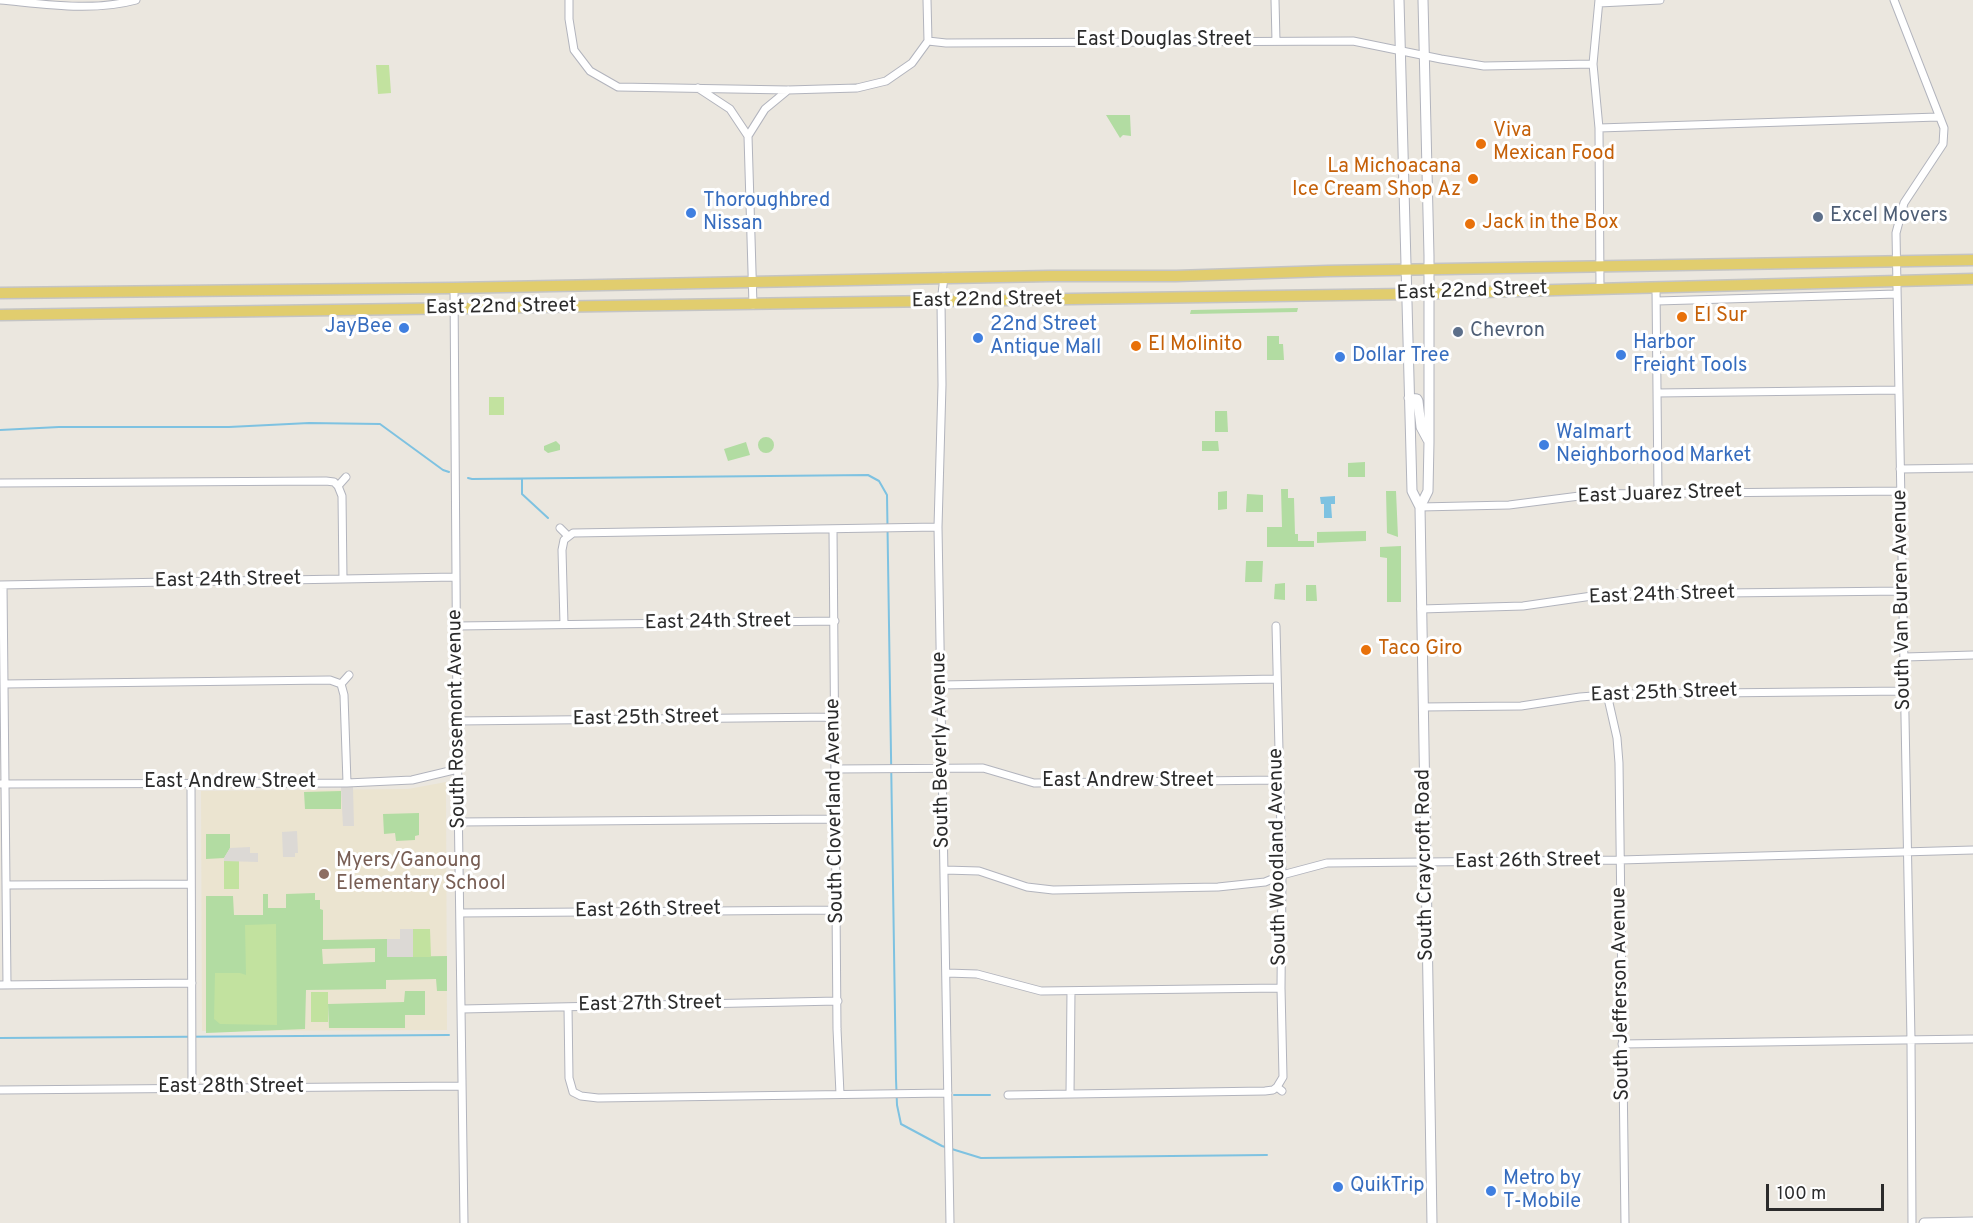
<!DOCTYPE html>
<html>
<head>
<meta charset="utf-8">
<style>
  body { margin:0 }
  #map { position:relative; width:1973px; height:1223px; overflow:hidden; background:#ebe7df; font-family:Overpass,sans-serif }
  canvas { display:block }
  .scale { position:absolute; left:1766px; top:1184px; width:118px; height:27px; box-sizing:border-box; border:3px solid #2b2b2b; border-top:0; padding-left:8px; font-size:18px; line-height:21px; white-space:nowrap; color:#2b2b2b; -webkit-text-stroke:4px #fff; paint-order:stroke }
</style>
</head>
<body>
<div id="map">
<canvas width="1973" height="1223"></canvas>
<div class="scale">100 m</div>
</div>
<script>
const context = document.querySelector('canvas').getContext('2d');
context.lineJoin = 'round';
function fill(path, color) { context.fillStyle = color; context.fill(path, 'evenodd'); }
function trace(path, color, width, dash) { context.strokeStyle = color; context.lineWidth = width; context.lineCap = dash ? 'butt' : 'round'; context.setLineDash(dash || []); context.stroke(path); }
function write(font, color, halo, rows, align = 'center') {
  context.font = font + ' Overpass,sans-serif'; context.lineWidth = 6; context.setLineDash([]); context.textBaseline = 'middle'; context.strokeStyle = halo; context.fillStyle = color; for (const [text, x, y, turn = 0] of rows) {
    context.save(); context.translate(x, y); context.rotate((+turn || 0) * Math.PI / 180); context.textAlign = isNaN(turn) ? turn : align; if (halo) context.strokeText(text, 0, 0); context.fillText(text, 0, 0); context.restore();
  }
}
fill(new Path2D(`
  M446 782 447 1030 202 1031 201 791 408 789Z`), '#ebe4d0');
fill(new Path2D(`
  M1106 115H1130L1131 136 1123 135 1120 138Z
  M1298 308 1297 312 1190 314 1191 310Z
  M1267 336H1279V344H1283L1284 360H1267Z
  M1215 411H1227L1228 432H1215Z
  M758 445a8 8 0 1 1 16 0a8 8 0 1 1-16 0Z
  M556 441 560 445V450L548 453 544 450V446Z
  M1202 441H1218L1219 451H1202Z
  M746 442 750 455 728 461 724 449Z
  M1365 462V477H1348V463Z
  M1281 489H1288V498H1294L1295 534H1298V541H1314V547H1267V527H1282Z
  M1227 491V509L1218 510V492Z
  M1386 491H1396L1398 537 1387 533Z
  M1247 494 1263 495V512H1246Z
  M1366 531V541L1317 543V532Z
  M1401 546V602H1387V558L1380 557V547Z
  M1246 561H1263L1262 582H1245Z
  M1285 583V600L1274 599 1275 584Z
  M1306 585H1316L1317 601H1306Z
  M341 791V809H305L304 792Z
  M419 813V835L415 836V840L396 841 395 833 384 834 383 814Z
  M206 834H230V848L224 858 206 859Z
  M315 893V900H320V909L323 910V940L387 939 388 957 447 956V991H437L436 979 386 980V989L306 990 305 1029 206 1033V896H233L234 915H263V894H268V908H286V894ZM375 948V962L323 964 322 949Z
  M405 991H425V1015H405V1028H329L328 1004 404 1002Z`), '#b2dca2');
fill(new Path2D(`
  M389 65 391 93 378 94 376 65Z
  M489 397H504V415H489Z
  M224 861H239V889H224Z
  M276 924 277 1025 220 1024 214 1019 215 973H240L246 975 245 925Z
  M413 929H430L431 957H413Z
  M311 992H328V1022H311Z`), '#c2e29f');
fill(new Path2D(`
  M341 787H353L354 826H343Z
  M297 831 298 853H295V857H283L282 832Z
  M250 847V853H258V862L224 861V858L230 848Z
  M400 929H413V957H387V939H400Z`), '#dcd9d5');
fill(new Path2D(`
  M1335 496V504H1331L1332 518H1324V504H1321L1320 497Z`), '#7ec2e1');
trace(new Path2D(`
  M0 430 59 427H229L309 423 380 424 443 470 449 472
  M468 478 472 479 868 475 879 481 887 495 896 1079 897 1105 901 1124 942 1146 981 1158 1267 1155
  M522 479V494L548 518
  M0 1038 449 1035
  M954 1095H990`), '#7ec2e1', 2);
const street = new Path2D(`
  M0 0C44 4 92 12 136 0
  M569 0V19L574 50 590 71 618 87 788 90 857 88 886 81 912 63 928 41
  M927 0 928 41
  M1275 0 1276 41
  M1599 0 1593 64 1599 128 1600 289
  M1894 0 1944 128 1943 144 1904 203 1896 233 1911 1040 1912 1223
  M1599 3 1660 0
  M928 41 946 43 1353 41 1441 59 1484 66 1593 64
  M698 88 730 109 748 136
  M1599 128 1938 117
  M944 277 941 302 942 385 938 527 950 1223
  M454 288 457 721 464 1223
  M1656 288 1658 493
  M1657 301 1897 294
  M753 305 748 136 765 109 788 90
  M1657 393 1898 390
  M1900 469 1973 468
  M0 483 326 481 334 482 338 486
  M338 486 342 496 343 579
  M338 486 346 477
  M1420 507 1509 505 1595 494 1900 491
  M560 528 567 535
  M833 529 837 1029 840 1094
  M0 585 456 577
  M3 585 7 985
  M1421 609 1523 606 1599 595 1635 594 1903 591
  M564 624 562 550 564 540 573 533 938 527
  M457 626 835 621
  M1276 626 1282 875 1281 988 1283 1077 1277 1087
  M1905 657 1973 655
  M4 684 330 680 341 684
  M341 684 344 695 347 783
  M341 684 349 675
  M941 685 1277 679
  M1607 694 1617 738 1619 763 1625 1223
  M1423 707 1521 706 1580 697 1619 694 1905 691
  M457 721 835 717
  M836 769 983 768 1034 783 1278 780
  M191 782 192 1088
  M0 784 347 783 412 780 458 769
  M459 822 835 819
  M945 870 979 871 1027 887 1053 890 1218 887 1265 882 1282 875 1327 863 1620 860 1973 850
  M6 885 191 884
  M460 913 837 910
  M947 973 977 974 1041 991 1281 988
  M0 985 192 983
  M568 1007 569 1078 573 1092
  M462 1009 838 1001
  M1622 1044 1973 1039
  M0 1090 462 1086
  M573 1092 581 1096 598 1098 948 1093
  M1070 1094 1071 991
  M1008 1095 1265 1091 1273 1090 1277 1087 1282 1091`);
const secondary = new Path2D(`
  M1399 0 1412 491 1420 507 1432 1223
  M1409 398 1417 399 1418 401 1421 427 1428 440
  M1420 507 1428 491 1429 442V256L1423 0
  M1924 1223 1973 1222`);
const primary = new Path2D(`
  M0 293 454 288 1049 276H1176L1327 271 1973 260
  M0 315 1406 294 1973 279`);
trace(street, '#b2b4bd', 9);
trace(secondary, '#b2b4bd', 11);
trace(primary, '#c4c4c4', 13);
trace(street, '#fff', 7);
trace(secondary, '#fff', 9);
trace(primary, '#e1cd6e', 10);
for (const [x, y, r, color] of [
  [1481,144,6,"#e8710a"],
  [1473,179,6,"#e8710a"],
  [691,213,6,"#3f7fe0"],
  [1818,217,6,"#5c6f8a"],
  [1470,224,6,"#e8710a"],
  [1682,317,6,"#e8710a"],
  [404,328,6,"#3f7fe0"],
  [1458,332,6,"#5c6f8a"],
  [978,338,6,"#3f7fe0"],
  [1136,346,6,"#e8710a"],
  [1621,355,6,"#3f7fe0"],
  [1340,357,6,"#3f7fe0"],
  [1544,445,6,"#3f7fe0"],
  [1366,650,6,"#e8710a"],
  [324,874,6,"#8d6e63"],
  [1338,1187,6,"#3f7fe0"],
  [1491,1191,6,"#3f7fe0"]
]) { const dot = new Path2D(); dot.arc(x, y, r, 0, 2 * Math.PI); context.fillStyle = color; context.fill(dot); trace(dot, '#fff', 2); }
write('20px', '#2b2b2b', '#fff', [
  ["East Douglas Street",1164,41],
  ["East 22nd Street",1472,292,-2],
  ["East 22nd Street",987,301,-1],
  ["East 22nd Street",501,308,-1],
  ["East Juarez Street",1660,495,-2],
  ["East 24th Street",228,581,-1],
  ["East 24th Street",1662,596,-2],
  ["South Van Buren Avenue",1903,600,-91],
  ["East 24th Street",718,623,-1],
  ["East 25th Street",1664,694,-2],
  ["South Rosemont Avenue",458,719,-91],
  ["East 25th Street",646,719,-1],
  ["South Beverly Avenue",942,750,-91],
  ["East Andrew Street",1128,782],
  ["East Andrew Street",230,783],
  ["South Cloverland Avenue",836,811,-91],
  ["South Woodland Avenue",1279,857,-91],
  ["East 26th Street",1528,862,-1],
  ["South Craycroft Road",1426,865,-91],
  ["East 26th Street",648,911,-1],
  ["South Jefferson Avenue",1622,994,-91],
  ["East 27th Street",650,1005,-1],
  ["East 28th Street",231,1088]
]);
write('20px', '#c56008', '#fff', [
  ["Viva",1493,132],
  ["Mexican Food",1493,155],
  ["La Michoacana",1461,168,"right"],
  ["Ice Cream Shop Az",1461,191,"right"],
  ["Jack in the Box",1482,224],
  ["El Sur",1694,317],
  ["El Molinito",1148,346],
  ["Taco Giro",1378,650]
], 'left');
write('20px', '#366cbe', '#fff', [
  ["Thoroughbred",703,202],
  ["Nissan",703,225],
  ["22nd Street",990,326],
  ["Antique Mall",990,349],
  ["JayBee",392,328,"right"],
  ["Harbor",1633,344],
  ["Freight Tools",1633,367],
  ["Dollar Tree",1352,357],
  ["Walmart",1556,434],
  ["Neighborhood Market",1556,457],
  ["Metro by",1503,1180],
  ["T-Mobile",1503,1203],
  ["QuikTrip",1350,1187]
], 'left');
write('20px', '#4e5e75', '#fff', [
  ["Excel Movers",1830,217],
  ["Chevron",1470,332]
], 'left');
write('20px', '#785e54', '#fff', [
  ["Myers/Ganoung",336,862],
  ["Elementary School",336,885]
], 'left');
</script>
</body>
</html>
